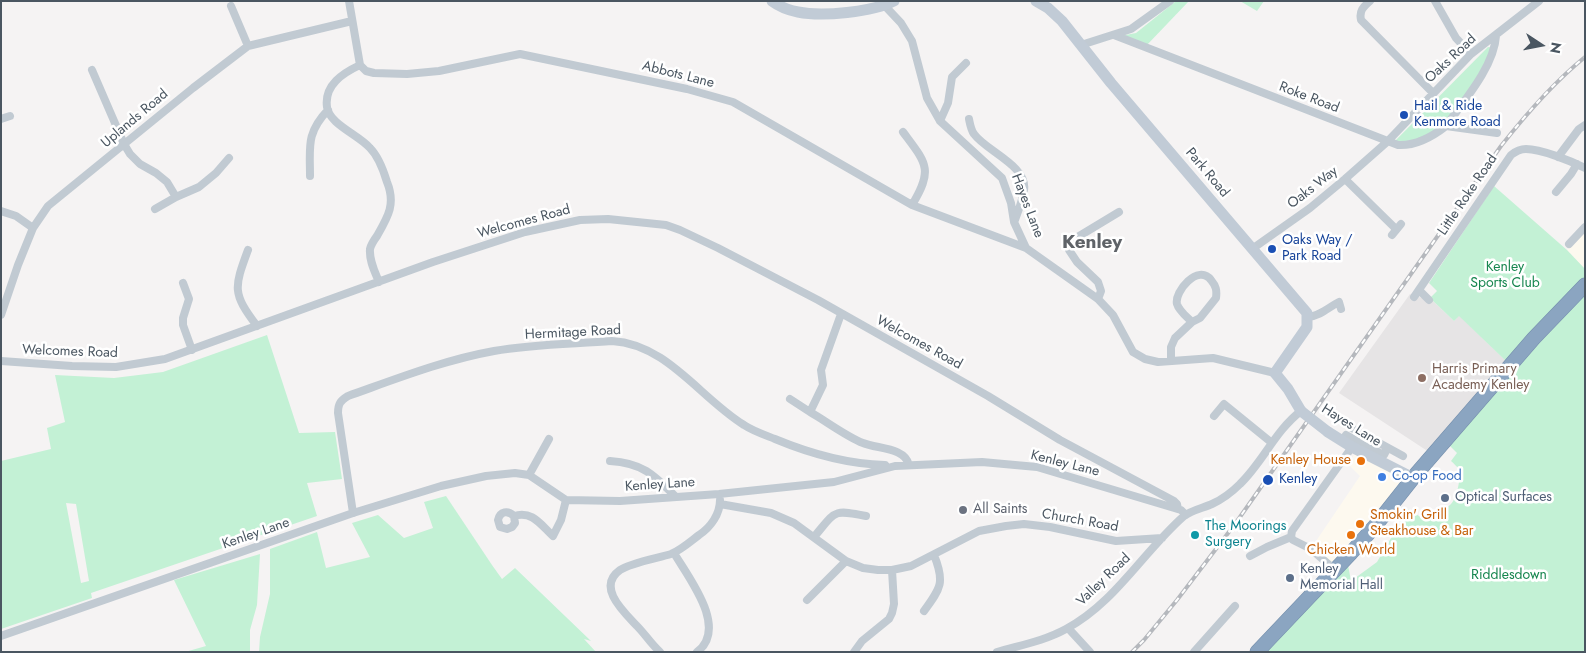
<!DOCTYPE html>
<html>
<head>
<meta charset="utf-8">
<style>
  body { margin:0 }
  #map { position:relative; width:1586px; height:653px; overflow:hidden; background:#f5f3f3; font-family:Jost,sans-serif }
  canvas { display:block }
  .frame { position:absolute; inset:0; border:2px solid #4a5661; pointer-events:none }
  .north { position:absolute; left:1516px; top:20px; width:50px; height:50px; -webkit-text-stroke:4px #fff; paint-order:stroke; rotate:101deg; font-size:14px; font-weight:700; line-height:20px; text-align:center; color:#4a5661 }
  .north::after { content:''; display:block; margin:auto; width:18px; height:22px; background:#4a5661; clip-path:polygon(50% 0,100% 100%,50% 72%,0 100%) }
</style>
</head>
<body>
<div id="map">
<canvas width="1586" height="653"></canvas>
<div class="frame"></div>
<div class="north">N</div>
</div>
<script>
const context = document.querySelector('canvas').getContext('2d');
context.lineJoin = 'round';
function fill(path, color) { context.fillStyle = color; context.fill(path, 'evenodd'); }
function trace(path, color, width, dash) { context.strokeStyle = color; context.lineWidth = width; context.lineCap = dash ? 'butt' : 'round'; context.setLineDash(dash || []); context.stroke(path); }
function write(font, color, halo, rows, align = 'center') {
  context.font = font + ' Jost,sans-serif'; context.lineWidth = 5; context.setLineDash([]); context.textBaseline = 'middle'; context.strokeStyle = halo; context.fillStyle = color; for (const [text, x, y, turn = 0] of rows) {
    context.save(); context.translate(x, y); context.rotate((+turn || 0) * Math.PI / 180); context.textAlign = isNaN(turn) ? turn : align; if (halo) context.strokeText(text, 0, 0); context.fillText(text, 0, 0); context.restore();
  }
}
fill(new Path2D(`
  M1585 232V269L1567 250Z
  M1357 452 1408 476 1332 563 1312 547 1360 476 1347 463Z`), '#fdf9ef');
fill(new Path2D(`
  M1410 294 1415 298 1418 297 1431 299 1454 321 1459 315 1508 363 1429 452 1339 393Z`), '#e6e4e5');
fill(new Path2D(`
  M1176 1H1189L1146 46 1120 36 1136 33Z
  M1240 1H1264L1257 11Z
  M1488 47 1495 48 1446 126 1409 146 1392 144Z
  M1494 186 1567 250 1585 269V278L1508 363 1459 316 1454 321 1430 298 1437 291 1429 283Z
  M1585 295V652H1265L1348 565 1351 581 1377 562 1408 509 1419 516 1433 519C1438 514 1445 510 1451 504 1457 498 1461 478 1459 470 1457 466 1454 464 1451 461L1457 453 1449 445 1542 340Z
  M267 335 299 433 335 432 342 479 307 483 317 516 91 593 92 598 1 629V461L51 449 47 428 65 422 55 375 114 378 163 372ZM66 503 76 504 89 581 81 583Z
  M446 496 492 565 502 579 515 568 591 641 584 639 596 652H259L260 637 270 594V549L317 532 326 568 370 557 352 523 378 515 404 538 433 528 424 502Z
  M260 554 257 605 250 630V652H185L206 646 174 580Z`), '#c3f1d5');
const highway = new Path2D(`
  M1257 652 1351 553 1375 526 1417 473 1534 338 1585 285`);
trace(highway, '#7690ad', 15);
trace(new Path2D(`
  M349 1 360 65 366 71 374 73 407 74 439 71 520 54 687 89 733 102 912 205 1026 248
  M1370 1C1363 7 1359 11 1361 20L1433 93
  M1435 1 1456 38 1471 54
  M231 6 248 46
  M885 6 901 23 912 41 927 98 940 121 1002 178 1011 203 1014 222 1026 248 1098 299 1113 315 1133 352 1145 359 1158 362 1213 358 1275 373
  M1114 35 1398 145C1416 146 1432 137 1446 126L1497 133
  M1081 45 1131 29 1170 1
  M360 65C343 73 324 85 327 107 329 124 359 135 370 148 378 156 384 172 387 182 396 204 388 217 377 236 374 240 371 245 370 249 369 261 375 272 379 282
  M92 70 124 144 130 154 140 164 156 173 167 182 176 197
  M1 119 10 116
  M969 119C970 124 971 130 974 134 986 151 1028 166 1024 190 1023 200 1018 211 1015 220
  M940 121 948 103 952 77 966 63
  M1446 126C1463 102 1494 67 1496 36
  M903 132C926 163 934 169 912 205
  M1558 157 1579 129 1585 125
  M310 176C310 147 306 133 328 110
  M1345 179 1396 229
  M1556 192 1571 174 1577 164
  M155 209 176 197 199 187 216 173 229 158
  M1 211 16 216 33 228
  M1392 235 1401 224
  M1569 244 1585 227
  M1252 249 1310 208 1345 179 1387 142 1471 54 1539 1
  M248 250C234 288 232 293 257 326
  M183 283 189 299 183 318V325L192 350
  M1419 290 1429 300
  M1414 297 1511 155C1516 151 1520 149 1526 149 1541 149 1571 161 1585 168
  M1098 299 1101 291 1098 282 1077 262 1069 250 1071 241 1119 212
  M841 314 821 370 823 385 810 412C826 421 847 437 863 443 877 449 905 447 909 465
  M1 315 18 265 33 228 48 206 193 88 248 46 352 21
  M1308 317C1322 315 1327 308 1339 302L1341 309
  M1 361 72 366 116 367 165 359 433 262 525 232 580 220 608 219 666 225 680 230 718 248 818 300 988 396 1060 440 1174 501 1177 504 1178 509
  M1171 361V347L1175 338 1192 322 1200 318 1216 298C1217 290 1216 286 1211 280 1198 263 1174 292 1177 304 1179 311 1187 317 1192 322
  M790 399 810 412
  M1214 416 1224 404 1272 443
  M1350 427 1403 456
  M1342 441 1346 435 1384 455 1387 449
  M610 461C643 463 654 475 676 497
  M529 475 549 439
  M720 504 771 513 794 523 846 561 863 568 878 570H892L911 566 979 531 1006 526 1024 524 1050 527 1116 541 1162 538
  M353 513 338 413C338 404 340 401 348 396 396 379 444 360 494 351 532 344 573 344 612 341 667 344 700 398 744 425 753 431 765 435 775 439 811 454 846 464 885 465
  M514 516 515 523 512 527 507 529 500 527 498 520C500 511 508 510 514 516 532 510 541 525 553 536L561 520 566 500
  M814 537C836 511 832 509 866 516
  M674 553C688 577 729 628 697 652
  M1250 556 1267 547 1291 537
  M1335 570 1311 549 1293 540 1291 537 1292 531 1352 447
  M807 600 846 561
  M924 611C941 588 945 582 934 555
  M1068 628 1090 652
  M1 636 353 513 441 486 486 476 515 473 529 475 566 500 620 501 719 494 834 482 895 466 982 462 1037 467 1181 510 1186 515
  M660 652C651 644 645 634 637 626 624 612 596 587 620 570 630 563 658 558 671 554 681 550 691 541 699 535 711 527 720 514 720 500
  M854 652 862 641 889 619 892 613 894 604 892 570
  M997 652C1021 645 1044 641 1066 629 1115 603 1143 552 1184 516 1192 510 1203 508 1212 504 1223 499 1232 492 1240 484 1263 462 1275 431 1301 411
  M1194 652 1235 606`), '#c1cad2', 8);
trace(new Path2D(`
  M772 1C780 7 788 10 798 12 822 17 873 12 894 1
  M1036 1 1048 8 1062 21 1111 83 1307 313V327L1275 373 1288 389 1301 411
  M1328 432 1352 447 1413 478`), '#c1cbd6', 11);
trace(highway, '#8ba5c1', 14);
const rail = new Path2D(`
  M1132 652 1144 640 1177 600 1235 524 1501 146C1527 113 1553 83 1585 57`);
trace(rail, '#b5b8bd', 4);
trace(rail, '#fff', 2, [5.5]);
trace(new Path2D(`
  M1301 411 1328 432`), '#c1cbd6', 11);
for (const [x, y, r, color] of [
  [1404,115,5,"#1a4fb4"],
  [1272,249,5,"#1a4fb4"],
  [1422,378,5,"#8d6e63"],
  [1361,461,5,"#e8710a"],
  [1382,477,5,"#3f7fe0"],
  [1268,480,6,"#1a4fb4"],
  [1445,498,5,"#5c6f8a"],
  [963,510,5,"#6b7280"],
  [1360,524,5,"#e8710a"],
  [1195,535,5,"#0f9aa8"],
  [1351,535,5,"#e8710a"],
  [1290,578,5,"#5c6f8a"]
]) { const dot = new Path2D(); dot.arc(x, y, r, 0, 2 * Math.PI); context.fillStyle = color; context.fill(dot); trace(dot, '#fff', 2); }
write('14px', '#4a5661', '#fff', [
  ["Oaks Road",1451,59,-43],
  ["Abbots Lane",678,75,14],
  ["Roke Road",1309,98,21],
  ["Uplands Road",135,119,-40],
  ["Park Road",1207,173,50],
  ["Oaks Way",1313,188,-38],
  ["Little Roke Road",1468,195,-56],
  ["Hayes Lane",1027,206,69],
  ["Welcomes Road",524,222,-15],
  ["Hermitage Road",573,333,-3],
  ["Welcomes Road",919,343,29],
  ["Welcomes Road",70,352,2],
  ["Hayes Lane",1351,426,32],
  ["Kenley Lane",1065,464,14],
  ["Kenley Lane",660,485,-4],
  ["Church Road",1080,521,10],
  ["Kenley Lane",256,534,-19],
  ["Valley Road",1104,580,-44]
]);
write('14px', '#164399', '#fff', [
  ["Hail & Ride",1414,107],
  ["Kenmore Road",1414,123],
  ["Oaks Way /",1282,241],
  ["Park Road",1282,257],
  ["Kenley",1279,480]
], 'left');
write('14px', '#17864f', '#fff', [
  ["Kenley",1505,268],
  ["Sports Club",1505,284],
  ["Riddlesdown",1509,576]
]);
write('14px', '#785e54', '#fff', [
  ["Harris Primary",1432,370],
  ["Academy Kenley",1432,386]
], 'left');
write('14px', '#c56008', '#fff', [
  ["Kenley House",1351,461],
  ["Smokin' Grill",1370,516,"left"],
  ["Steakhouse & Bar",1370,532,"left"],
  ["Chicken World",1351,551,"center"]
], 'right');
write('14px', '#366cbe', '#fff', [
  ["Co-op Food",1392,477]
], 'left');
write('14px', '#4e5e75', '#fff', [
  ["Optical Surfaces",1455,498],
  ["Kenley",1300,570],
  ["Memorial Hall",1300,586]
], 'left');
write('14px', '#5b616d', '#fff', [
  ["All Saints",973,510]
], 'left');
write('14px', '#0d838f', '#fff', [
  ["The Moorings",1205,527],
  ["Surgery",1205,543]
], 'left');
write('bold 19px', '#5f6368', '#fff', [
  ["Kenley",1092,243]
]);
</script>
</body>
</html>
